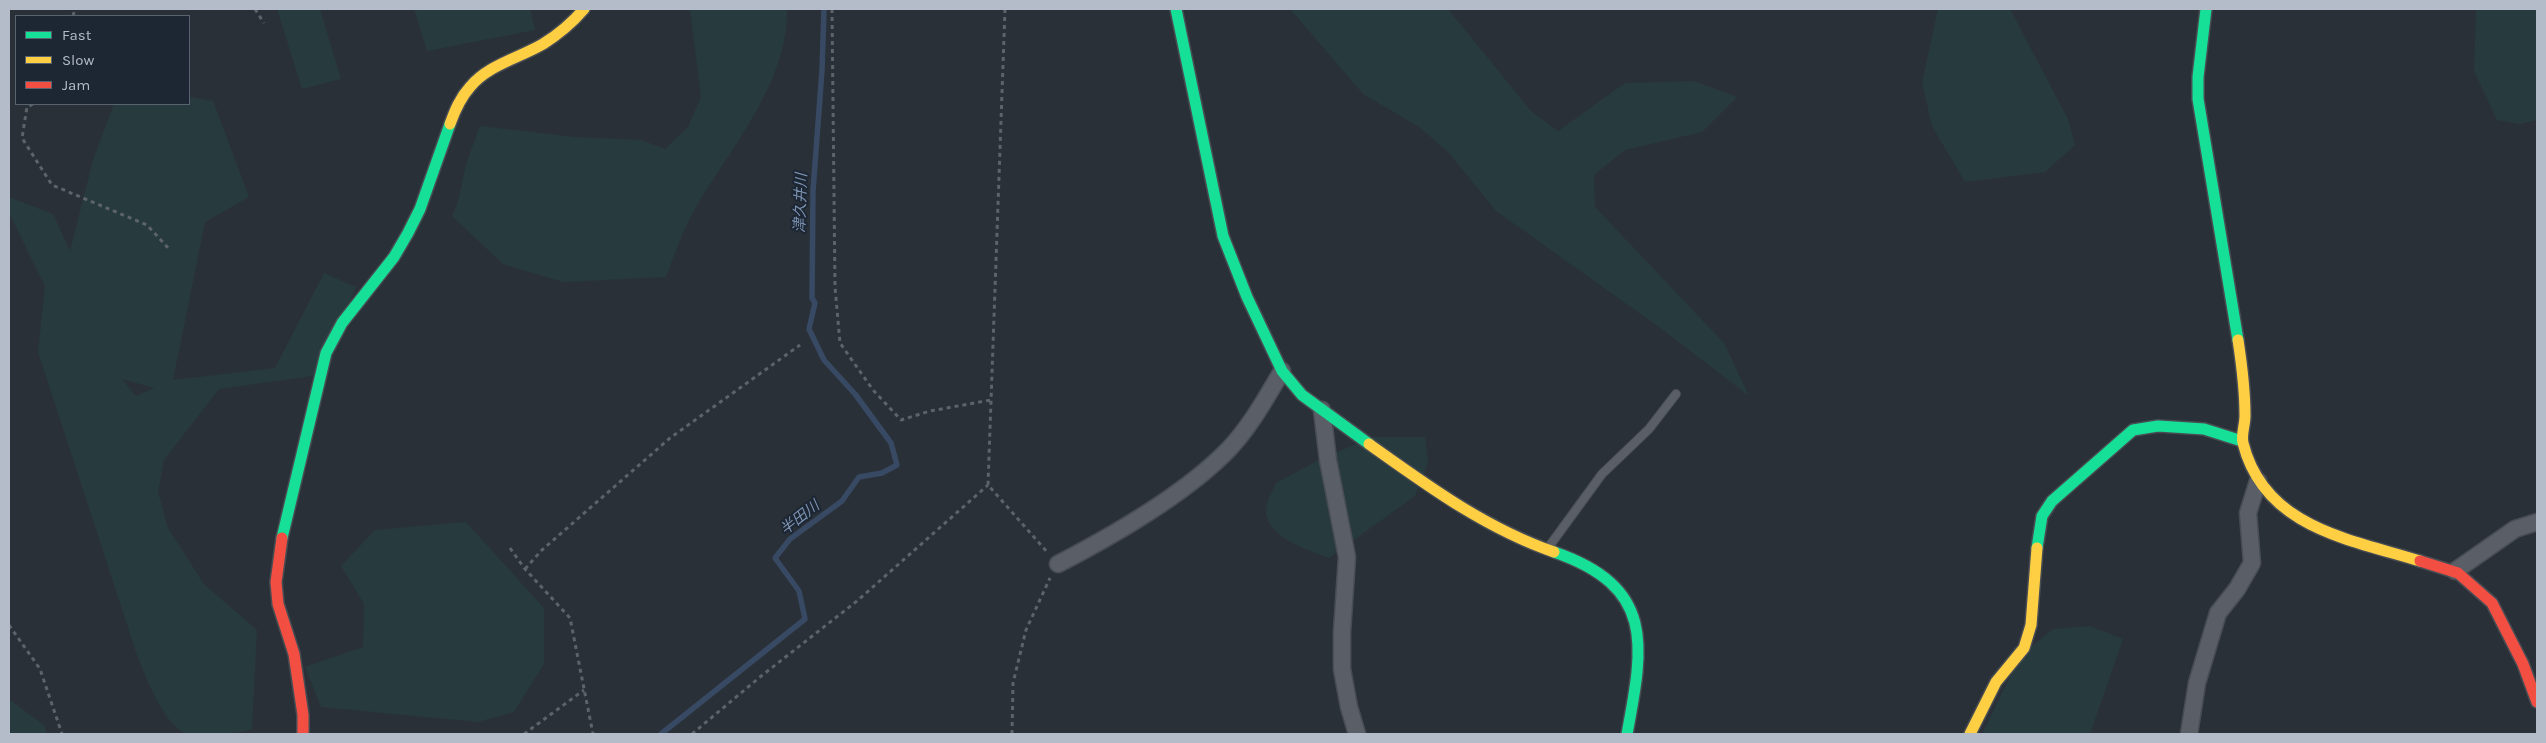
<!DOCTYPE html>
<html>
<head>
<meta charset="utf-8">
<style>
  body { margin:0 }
  #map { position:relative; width:2546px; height:743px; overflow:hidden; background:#2a3038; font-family:Karla,sans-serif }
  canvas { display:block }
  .frame { position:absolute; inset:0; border:10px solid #b4bcc9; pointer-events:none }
  .legend { position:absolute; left:15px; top:15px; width:175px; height:90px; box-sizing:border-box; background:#1d2633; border:1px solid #59626f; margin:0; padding:6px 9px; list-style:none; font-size:15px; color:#b4bcc9 }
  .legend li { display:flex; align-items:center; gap:10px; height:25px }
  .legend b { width:25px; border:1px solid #59626f }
</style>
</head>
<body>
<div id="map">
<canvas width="2546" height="743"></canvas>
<div class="frame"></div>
<ul class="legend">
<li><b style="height:6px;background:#16e098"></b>Fast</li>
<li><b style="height:6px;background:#ffcf43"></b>Slow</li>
<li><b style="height:6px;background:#f24e42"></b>Jam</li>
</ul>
</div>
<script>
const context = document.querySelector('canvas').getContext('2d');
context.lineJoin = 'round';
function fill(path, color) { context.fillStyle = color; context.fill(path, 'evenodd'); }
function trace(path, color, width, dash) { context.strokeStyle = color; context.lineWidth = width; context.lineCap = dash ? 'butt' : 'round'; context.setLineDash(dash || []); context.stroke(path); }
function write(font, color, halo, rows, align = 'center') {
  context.font = font + ' Karla,"Noto Sans JP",sans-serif'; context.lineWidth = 4; context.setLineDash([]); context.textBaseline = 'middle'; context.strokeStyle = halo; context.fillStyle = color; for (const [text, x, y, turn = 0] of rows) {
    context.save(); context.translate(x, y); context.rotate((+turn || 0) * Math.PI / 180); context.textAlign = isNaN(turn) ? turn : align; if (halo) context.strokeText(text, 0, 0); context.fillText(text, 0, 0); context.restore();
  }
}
fill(new Path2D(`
  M277 9H320L341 79 302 89Z
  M414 9H530L535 30 427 51Z
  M690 9H787C788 83 732 146 696 207 683 229 675 254 666 277L563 282 503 264 452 216 457 205 467 161 480 126 575 137 641 140 665 149 688 127 701 97Z
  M1290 9H1448L1531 111 1558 131 1625 83 1694 81 1737 97 1702 132 1625 150 1594 175 1595 207 1724 343 1749 396 1663 330 1496 211 1449 153 1419 127 1363 94Z
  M1938 9H2010L2068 119 2075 145 2045 172 1965 182 1932 126 1922 83Z
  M2476 9H2537V120L2520 124 2497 120 2474 71Z
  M189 97 213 101 249 197 205 222 173 380 275 368 324 273 356 287 320 375 219 389 164 460 158 492 168 528 204 584 257 630 252 729C239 733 200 739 187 734 162 724 144 673 135 649L38 352 45 286 9 213V197L53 214 70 251 93 160 114 104H189ZM122 379 154 388 136 396Z
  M1372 437H1425L1428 463 1415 496 1329 558C1308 550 1264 537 1266 508 1267 500 1273 490 1276 483L1319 460Z
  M466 522 544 608V664L514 712 478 722 321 707 305 667 363 647 364 604 341 566 375 530Z
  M2090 626 2123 639 2090 734H1982L2020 656 2053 629Z
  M9 699 44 725 47 734H9Z`), '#273a3e');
trace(new Path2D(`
  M661 734 805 619 799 591 775 558 790 539 842 501 859 477 882 473 897 465 891 443 855 394 824 360 809 329 815 303 812 298 813 191 822 70 824 9`), '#384963', 5.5);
const lane = new Path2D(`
  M1548 548 1602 474 1649 429 1676 394`);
const street = new Path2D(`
  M1322 410 1328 460 1347 557 1342 632V669L1349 707 1357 734
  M1058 564C1114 535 1184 495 1228 450 1250 427 1266 398 1282 371
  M2455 571 2515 529 2537 522
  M2189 734 2197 683 2218 613 2237 589 2252 563 2248 513 2258 481`);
const fast = new Path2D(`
  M1176 9 1223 236 1247 297 1282 371 1302 395 1369 444
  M2206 9 2198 77V99L2238 340
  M282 538 326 353 342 323 394 257 408 233 420 209 450 124
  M2037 548 2042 516 2052 501 2133 430 2158 426 2204 429 2242 441
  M1554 552C1655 587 1644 644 1627 734`);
const slow = new Path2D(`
  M450 124C455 110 460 98 470 87 488 65 519 58 543 44 559 34 572 23 584 9
  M2238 340C2242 366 2245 390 2245 416 2245 425 2241 435 2243 443 2264 527 2348 539 2420 561
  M1369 444C1428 486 1485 528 1554 552
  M1970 734 1996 682 2024 648 2031 625 2037 548`);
const jam = new Path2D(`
  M282 538 276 582 278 604 294 654 303 715V734
  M2420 561 2458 573 2492 603 2523 664 2537 702`);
trace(lane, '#484c53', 10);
trace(street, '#484c53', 19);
trace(fast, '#484c53', 14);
trace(slow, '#484c53', 14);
trace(jam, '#484c53', 14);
trace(new Path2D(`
  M255 9 264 23
  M832 9 835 287 840 343 873 390 901 420 930 411 991 400
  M1005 9 988 485 1048 553
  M73 16 75 9
  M33 104 27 107 22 138 52 185 147 225 170 250
  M510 548 525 569 570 618 593 734
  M525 569 542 550 670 438 800 345
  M9 625 40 669 62 734
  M524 734 584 690
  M692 734 760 677 857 601 988 485
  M1012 734 1013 683 1026 630 1050 578`), '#5d636a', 3, [4, 4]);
trace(lane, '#5a5e66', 8);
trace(street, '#5a5e66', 16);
trace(fast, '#16e098', 11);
trace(slow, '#ffcf43', 11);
trace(jam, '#f24e42', 11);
write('italic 15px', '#7c92b1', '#1d2633', [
  ["津久井川",801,203,-88],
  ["半田川",800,518,-38]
]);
</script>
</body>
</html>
